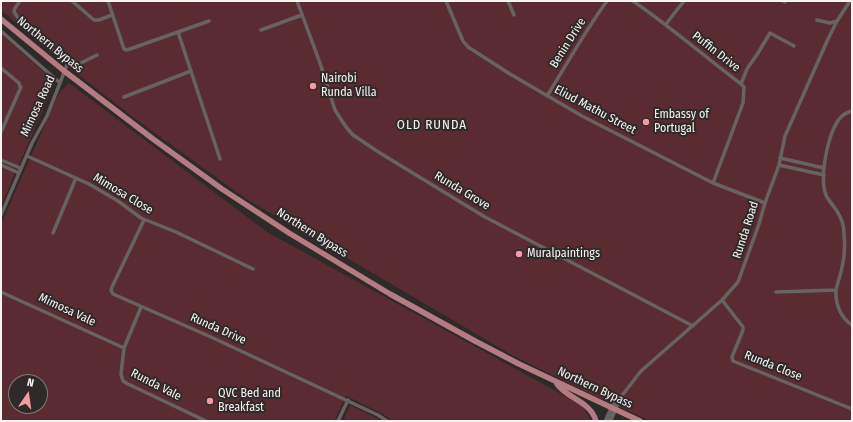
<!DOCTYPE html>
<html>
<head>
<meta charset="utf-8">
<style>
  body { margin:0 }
  #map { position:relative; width:853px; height:422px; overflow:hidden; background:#30292a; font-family:"Fira Sans Condensed",sans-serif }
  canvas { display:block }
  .frame { position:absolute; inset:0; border:2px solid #f7f3f3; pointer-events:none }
  .north { position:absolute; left:8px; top:374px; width:40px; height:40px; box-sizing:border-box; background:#30292a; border:1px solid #807a7a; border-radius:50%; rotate:13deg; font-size:11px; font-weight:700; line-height:16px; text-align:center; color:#f7f3f3 }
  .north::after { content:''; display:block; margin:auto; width:14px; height:18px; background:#f49aa3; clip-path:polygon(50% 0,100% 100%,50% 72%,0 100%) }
</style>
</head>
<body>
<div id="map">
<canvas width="853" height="422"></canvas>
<div class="frame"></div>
<div class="north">N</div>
</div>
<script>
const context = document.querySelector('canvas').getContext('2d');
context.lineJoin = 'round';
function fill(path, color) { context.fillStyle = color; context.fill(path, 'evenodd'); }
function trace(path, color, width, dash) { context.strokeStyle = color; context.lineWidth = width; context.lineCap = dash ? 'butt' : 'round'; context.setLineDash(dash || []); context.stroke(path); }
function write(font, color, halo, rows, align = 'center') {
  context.font = font + ' "Fira Sans Condensed",sans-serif'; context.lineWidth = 4; context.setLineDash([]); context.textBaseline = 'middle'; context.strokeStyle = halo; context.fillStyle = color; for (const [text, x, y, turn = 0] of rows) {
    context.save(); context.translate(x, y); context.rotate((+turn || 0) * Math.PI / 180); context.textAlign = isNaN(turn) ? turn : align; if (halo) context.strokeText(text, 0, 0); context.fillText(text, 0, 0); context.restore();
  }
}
fill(new Path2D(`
  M1 1H852V421H651L605 401 512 355 245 198 137 120 62 62 1 10Z
  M1 34 55 82 1 206Z
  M69 83 267 232 581 405 592 421H393L383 414 346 396 334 421H1V224L59 93ZM16 382H40V406H16Z
  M350 405 378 419 380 421H343Z`), '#5a2c32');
trace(new Path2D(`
  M72 1 94 20H99L112 15
  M108 1 124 49 127 50 209 21
  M297 1 320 63 335 110 346 127 353 135 380 153 485 217 693 326
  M446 1 463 41 468 47 510 74 582 116 713 183 765 203
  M508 1 514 15
  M633 1C671 27 705 57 741 84L744 87 743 103 713 183
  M783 1 785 2
  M817 20 830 23 837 21
  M666 24 684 1
  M261 30 302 15
  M1 31 60 83
  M178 32 220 159
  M67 65 79 64 97 55
  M1 68 19 83 20 87H21L1 132
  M741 84 747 69 758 53 770 33 794 46
  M547 96C567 64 585 31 607 1
  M124 97 191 71
  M852 111C848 112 844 114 841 117 828 131 819 177 826 195 829 202 835 207 838 213 842 219 844 227 844 234 845 244 845 256 842 267 841 275 837 283 836 291 835 304 841 318 852 325
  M27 156 89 184 118 201 141 218 176 232 253 269
  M780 158 824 168
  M1 160 18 167 20 169
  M1 165 19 173
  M779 165 824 175
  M1 215 32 143 47 116 67 65 66 61 21 22 14 12 15 8 20 1
  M144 220 112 287 111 290 113 294 211 337 365 409 378 415 387 421
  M53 233 76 178
  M1 292 124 348
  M776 292 836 290
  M722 300 743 327V330L732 357 733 361 852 409
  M141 307 124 348 121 374 123 381 128 384 206 421
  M620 398 641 371 722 300 738 282 759 224 765 203 779 165 785 136 828 39 837 21 850 1
  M338 421 348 400`), '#696262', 3.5);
trace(new Path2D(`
  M606 421C610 412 613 404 620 398
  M610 421 619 399`), '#696262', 5);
trace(new Path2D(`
  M1 19 63 70 153 139 222 189 289 233 390 294 475 341 519 364 640 421
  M557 384C568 399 590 401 596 421`), '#b47c81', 5.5);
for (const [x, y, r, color] of [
  [313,86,4,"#f49aa3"],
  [646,122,4,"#f49aa3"],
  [519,254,4,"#f49aa3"],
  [210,401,4,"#f49aa3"]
]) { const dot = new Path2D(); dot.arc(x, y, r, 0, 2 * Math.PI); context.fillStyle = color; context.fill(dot); trace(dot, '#30292a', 1.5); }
write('12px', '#f7f3f3', '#30292a', [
  ["Benin Drive",568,43,-58],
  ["Northern Bypass",50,45,39],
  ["Puffin Drive",716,52,38],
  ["Mimosa Road",38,106,-65],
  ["Eliud Mathu Street",595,110,28],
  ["Runda Grove",462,191,31],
  ["Mimosa Close",123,194,31],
  ["Runda Road",746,230,-72],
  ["Northern Bypass",312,233,32],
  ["Mimosa Vale",67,310,25],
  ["Runda Drive",218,329,24],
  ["Runda Close",773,366,22],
  ["Runda Vale",156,385,27],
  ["Northern Bypass",595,388,25]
]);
write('12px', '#f7f3f3', '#30292a', [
  ["Nairobi",321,79],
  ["Runda Villa",321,93],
  ["Embassy of",654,115],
  ["Portugal",654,129],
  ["Muralpaintings",527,254],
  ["QVC Bed and",218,394],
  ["Breakfast",218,408]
], 'left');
context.letterSpacing = '1px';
write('13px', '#f7f3f3', '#30292a', [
  ["OLD RUNDA",432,125]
]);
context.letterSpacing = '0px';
</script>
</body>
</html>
